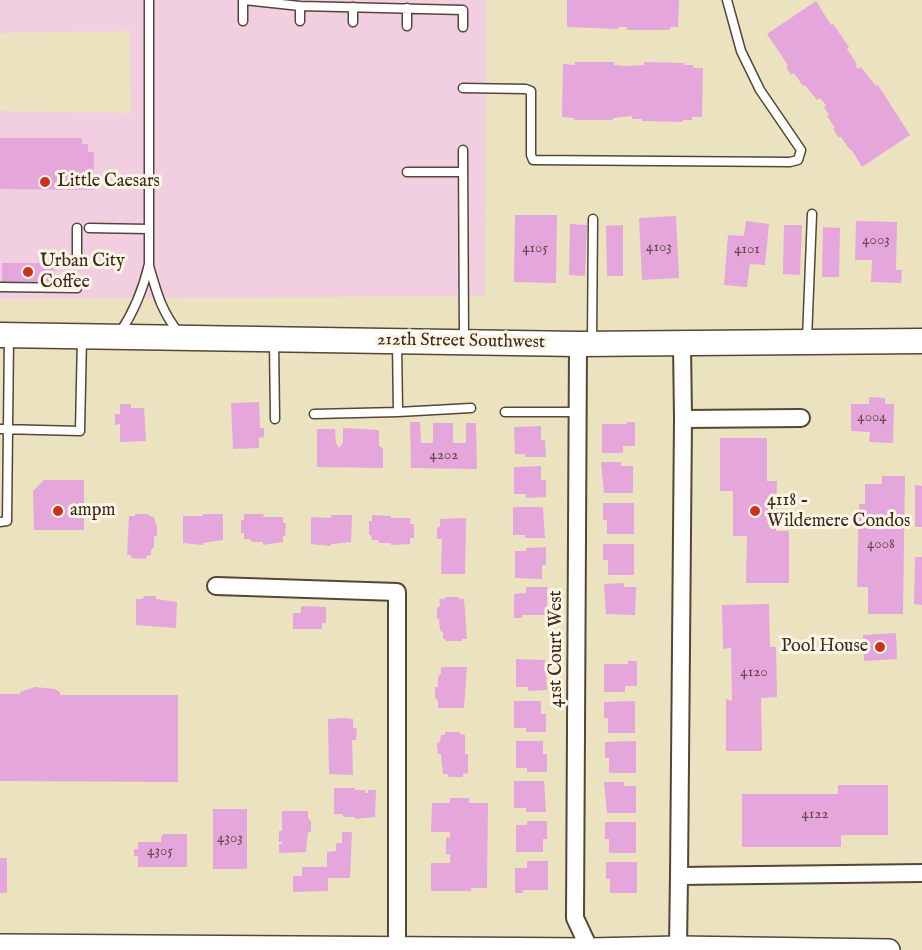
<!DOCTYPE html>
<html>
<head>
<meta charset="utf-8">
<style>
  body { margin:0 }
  canvas { display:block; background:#ebe2bf }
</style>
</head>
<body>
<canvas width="922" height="950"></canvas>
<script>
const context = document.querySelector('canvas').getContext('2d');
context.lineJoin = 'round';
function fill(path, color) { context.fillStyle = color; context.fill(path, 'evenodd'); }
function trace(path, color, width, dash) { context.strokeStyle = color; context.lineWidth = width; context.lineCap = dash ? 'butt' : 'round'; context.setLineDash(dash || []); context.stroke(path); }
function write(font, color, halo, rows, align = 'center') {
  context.font = font + ' "IM FELL English",serif'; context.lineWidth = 6; context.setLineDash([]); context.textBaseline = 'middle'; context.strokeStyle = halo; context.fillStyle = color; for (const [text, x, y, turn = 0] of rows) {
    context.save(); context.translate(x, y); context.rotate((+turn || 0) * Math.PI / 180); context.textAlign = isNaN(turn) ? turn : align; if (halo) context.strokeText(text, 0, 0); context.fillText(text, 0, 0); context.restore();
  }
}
fill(new Path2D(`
  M0 0H486L485 296 0 299V111L131 113 130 31 0 33Z`), '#f2cfe0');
fill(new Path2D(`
  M567 0H679L678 27H670V30H627V27H618V29L567 27Z
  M816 1 831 25 833 24 849 47 847 49 857 64 855 65 858 69 861 67 876 86 878 85 910 135 862 167 851 149 850 150 841 137 839 138 833 129 835 128 827 116 829 115 824 107 826 105 820 98 817 100 805 85 803 86 794 73 791 75 786 67 788 65 767 34Z
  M575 62H614V65L624 66 644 65V62L684 63V65H693V68H703L702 117H692V120H683V122L642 121V119H632V116L613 118V120H574V118L562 117 563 64 575 65Z
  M0 138H82V144H88V152H94V190L0 189Z
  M515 215H557L556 283 514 282Z
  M676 216 679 278 642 280 639 218Z
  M746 221 769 224 765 265 750 264 747 287 724 285 728 235 744 236Z
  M856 221 897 222 896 270H902L901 283 871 282 872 260H855Z
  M570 224 587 225 585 276 569 275Z
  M623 225V276H607L606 226Z
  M784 225H802L800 275 783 274Z
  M823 227 840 228 839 277H822Z
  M2 263H54L55 282H2Z
  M869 397 885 398V404H894L893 443 869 442 870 432 851 431V404H869Z
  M259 402 260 428H264V437L259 438V448L233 449 231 403Z
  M120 404H131V408H144L146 441 120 442V424L115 425V414H120Z
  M410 422H420L421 443H433V423H453V443H466V423H476L477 469 411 468Z
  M627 422H635V446H623V453H602V424H627Z
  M541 426V440H545L546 457H525V454H515L514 427Z
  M343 428 379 430V446L383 448V468L317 467V429H335L336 443 339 448 343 443Z
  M720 438H767V481H777L776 531H789V583H746L747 536H733V491H720Z
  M601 462H621V466H633V493H604Z
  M541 466V480H546V497L526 498V494H514V467Z
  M882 476H905L903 614H868V587H857L859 504H865V484H882Z
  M44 480H84V530H34L33 491Z
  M915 485 922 486V527H915Z
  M603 503H634V534H607V520H603Z
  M513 507H543L545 538H525V535H513Z
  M135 514H149V516L154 517 155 523 157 525V536H154V547L151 550V555L146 556V559L131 558V555H127L129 516H135Z
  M203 514H223V540L203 543V545L183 543V516H203Z
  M244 514H263L264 517H283V523H286L285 536H283V542L263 545V542H252L250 539H244V533H241V520H244Z
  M331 515H352L351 542 331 544V546L311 544V517L331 518Z
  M372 515 391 516V518H411L410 524H414V538H410V544L391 545V543H380L377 540H372L371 535H369V521H372Z
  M466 518 465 574H441L442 539H437V528L440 526V519Z
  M603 544H634V575H608V560H603Z
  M546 547V565H542V579L515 578V551H526V548Z
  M915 557H922V605L914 604Z
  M624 583V587H636L635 615 606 614 604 584Z
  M526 587H547V615H522V618H514V594L526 593Z
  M145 596H156V599L177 602 176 628 136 625V599H142Z
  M445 597H459V599H464L467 639H462V641H447L443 638V633L440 630 439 619H437V608L440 606 439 599H445Z
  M769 604 770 647H776L777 697 761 698 762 751H726V699L732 701 731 648 723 649 722 605Z
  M301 606 326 607V623H322V629H293V613H301Z
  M896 633 897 659 864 661 863 635Z
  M516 659 545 660 547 690 528 691V687H516Z
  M628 661H637V686H625V692H604V664H628Z
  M441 667H467L464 708H438V701L435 698V687H438V677L441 673Z
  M35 687 55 689 60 692V695H178V782L0 781V694H20V692Z
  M514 701H541V714H546V732H526V728H514Z
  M635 701V733H608V718H604V702Z
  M344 718 353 719V727L357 729 356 740H352L353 775 329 774 328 719Z
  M445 732H460V734L465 735V754H468V774L463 773V777H449L448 774H443L441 754H438L437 743 440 741 441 735H445Z
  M516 741H543V754H547V772H527V768H516Z
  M636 741V773H609V758H605V742Z
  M514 781H544L546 812H526V808H514Z
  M604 782H624V786H636V813H607Z
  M838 785H888V835H841V847H742V794H838Z
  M334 788H355V790H365V793H368V790H376L375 817 355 819V817H344L342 814H334Z
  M450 798H469V803H488L487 888H471V891H431V863H450V854H446V837L450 838V832H431L432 803H450Z
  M213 809H247V869H213Z
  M282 811H308V818L311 821V832H308L306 852 279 853V844H282V842H279V831H282Z
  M527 821H547V839H543V852H516V825H527Z
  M605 822H636V853H609V839H605Z
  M342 832H352L350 878H328V891L293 892V876H302V867H327V852L336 851V843H342Z
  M163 834H187V867H138V856H134V849H138V842H161V837Z
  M0 858H7V893H0Z
  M527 861H548V890H523V893H515V868H527Z
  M606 862H637V893H610V879H606Z`), '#e5a6db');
const service = new Path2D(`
  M244 0 300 6 463 10V27
  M300 6V21
  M407 8V26
  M243 21V0
  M353 22V7
  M463 88 526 89 531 91V155L533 160 790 162 798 160 801 150 760 90 741 51 727 0
  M463 150 464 339
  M407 172H463
  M77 228V254
  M89 228 149 229
  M149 266C157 293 161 311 179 333
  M0 287 77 288
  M119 334C134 312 143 290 149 264V0
  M807 339 812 214
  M274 341 275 419
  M592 341 593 219
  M397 342 398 412 471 408
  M505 412H577
  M314 414 398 412
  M0 429 80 431 82 337
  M0 522 7 521 9 336`);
const minor = new Path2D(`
  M578 344 575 918 590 950
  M682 344 683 419 679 876 922 873
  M683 419 801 418
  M216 586 397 592V948
  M678 947 679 876`);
const tertiary = new Path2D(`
  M0 945 590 949 678 947 889 950`);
const secondary = new Path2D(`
  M0 335 578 344 922 341`);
trace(service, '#554636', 11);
trace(minor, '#554636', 20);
trace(tertiary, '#554636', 24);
trace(secondary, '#554636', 27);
trace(service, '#fff', 8);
trace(minor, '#fff', 16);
trace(tertiary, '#fff', 21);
trace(secondary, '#fff', 24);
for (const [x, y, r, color] of [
  [45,182,6,"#c8321e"],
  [28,272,6,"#c8321e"],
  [58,511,6,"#c8321e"],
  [755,511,6,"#c8321e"],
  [880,647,6,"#c8321e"]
]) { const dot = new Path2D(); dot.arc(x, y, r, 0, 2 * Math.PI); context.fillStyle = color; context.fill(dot); trace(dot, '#fcf5e5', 2); }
write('15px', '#66494d', null, [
  ["4003",876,241],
  ["4103",659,248],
  ["4105",535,249],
  ["4101",747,250],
  ["4004",872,418],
  ["4202",444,456],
  ["4008",881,545],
  ["4120",754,673],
  ["4122",815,815],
  ["4303",230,839],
  ["4305",160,852]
]);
write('18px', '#3b2a1e', '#fcf5e5', [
  ["Little Caesars",57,182],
  ["Urban City",40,262],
  ["Coffee",40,283],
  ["4118 -",767,501],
  ["Wildemere Condos",767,522],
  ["ampm",70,511],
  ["Pool House",868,647,"right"]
], 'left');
write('18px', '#3b2a1e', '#fcf5e5', [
  ["212th Street Southwest",461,342,1],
  ["41st Court West",557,649,-90]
]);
</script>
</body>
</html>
